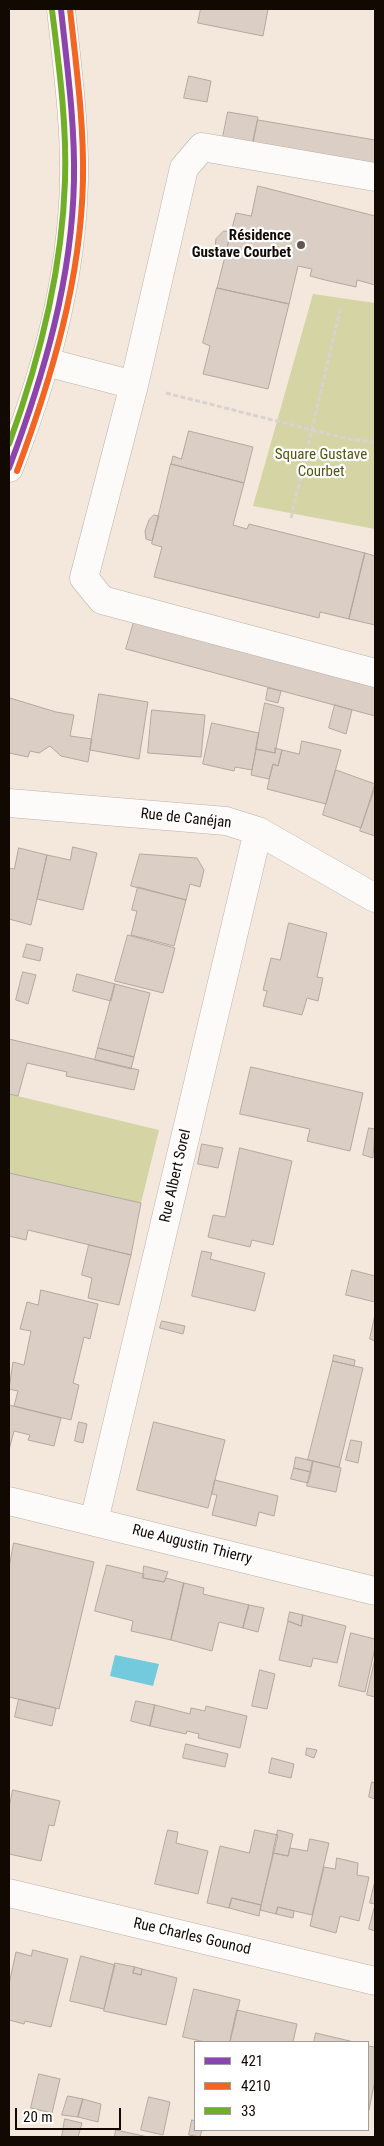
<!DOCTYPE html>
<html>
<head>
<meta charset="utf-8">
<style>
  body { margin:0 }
  #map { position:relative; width:384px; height:2146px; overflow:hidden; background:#f4e7dc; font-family:"Roboto Condensed",sans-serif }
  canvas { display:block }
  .frame { position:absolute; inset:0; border:10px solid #130903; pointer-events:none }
  .legend { position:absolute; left:194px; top:2041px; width:175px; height:90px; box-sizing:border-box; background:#fff; border:1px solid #a19d9a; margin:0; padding:6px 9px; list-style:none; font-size:15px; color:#130903 }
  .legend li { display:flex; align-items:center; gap:10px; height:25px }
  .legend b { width:25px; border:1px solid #a19d9a }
  .scale { position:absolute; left:15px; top:2108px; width:106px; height:22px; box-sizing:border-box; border:2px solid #130903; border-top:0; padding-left:6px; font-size:15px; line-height:18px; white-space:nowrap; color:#130903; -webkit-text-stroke:4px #fff; paint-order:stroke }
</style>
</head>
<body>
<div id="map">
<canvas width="384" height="2146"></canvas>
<div class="frame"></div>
<ul class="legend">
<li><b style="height:6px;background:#8e44ad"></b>421</li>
<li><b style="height:6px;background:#f26522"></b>4210</li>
<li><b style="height:6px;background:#71af28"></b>33</li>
</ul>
<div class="scale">20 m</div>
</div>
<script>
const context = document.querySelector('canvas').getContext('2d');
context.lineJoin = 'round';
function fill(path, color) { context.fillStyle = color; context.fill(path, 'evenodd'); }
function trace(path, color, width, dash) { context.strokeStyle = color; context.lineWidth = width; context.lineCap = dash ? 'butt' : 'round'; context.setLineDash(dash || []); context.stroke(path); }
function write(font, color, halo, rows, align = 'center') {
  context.font = font + ' "Roboto Condensed",sans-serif'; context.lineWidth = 4.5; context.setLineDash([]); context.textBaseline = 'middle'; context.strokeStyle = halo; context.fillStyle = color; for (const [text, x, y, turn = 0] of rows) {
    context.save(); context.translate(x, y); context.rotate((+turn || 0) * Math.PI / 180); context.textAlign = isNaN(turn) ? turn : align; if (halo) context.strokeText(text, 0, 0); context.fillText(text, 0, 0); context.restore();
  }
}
fill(new Path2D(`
  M313 294 375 303V529L253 506Z
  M9 1094 159 1130 141 1203 9 1173Z`), '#d4d4a5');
fill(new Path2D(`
  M115 1655 159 1664 153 1686 110 1676Z`), '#72cadc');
const building = new Path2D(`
  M201 9H268L263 36 198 23Z
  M189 76 211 81 207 102 184 98Z
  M228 112 258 117 253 143 223 137Z
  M258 120 375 140V166L252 146Z
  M258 186 375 216V285L357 280 356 287 325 280 310 276 312 269 298 266 289 304 217 288 236 213 251 216Z
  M224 231 231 232 224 258 217 257 215 248 216 239Z
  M217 288 289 304 268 389 203 374 210 346 203 343Z
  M189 431 253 447 244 483 171 464 173 456 181 459Z
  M171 464 244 483 233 525 247 529 249 524 365 553 349 619 320 612 319 618 154 577 162 547 152 544Z
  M154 515 159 516 152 541 146 539 145 531 149 520Z
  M365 553 375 556V625L349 619Z
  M134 622 375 686V716L126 649Z
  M268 688 281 691 278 703 266 700Z
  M99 694 148 702 139 759 90 750Z
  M10 698 56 712 74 715 70 736 92 739 88 762 61 756 50 746 39 753 30 751 28 757 9 753Z
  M265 703 284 708 275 753 256 749Z
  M335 705 352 710 346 734 329 728Z
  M152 710 205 715 201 757 148 753Z
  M212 723 259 733 252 770 235 767 234 771 203 764Z
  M302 741 341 750 326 804 267 789 273 764 278 766 282 750 299 754Z
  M275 748 282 750 278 766 273 764 269 779 251 775 256 749 275 753Z
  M336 770 375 784 361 828 323 815Z
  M375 788V836L360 831Z
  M73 847 97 853 83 910 37 899 47 855 70 860Z
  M19 848 47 855 31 925 9 919V868L14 869Z
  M140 854 197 858 204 870 200 887 190 884 186 900 131 886Z
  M138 887 186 900 174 946 131 935 137 911 132 910Z
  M289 923 327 933 317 977 323 978 318 1001 307 998 302 1015 263 1006 267 991 263 990 271 958 280 960Z
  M128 935 175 948 163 993 115 981Z
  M27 944 43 948 40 961 23 957Z
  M23 972 36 975 28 1004 16 1000Z
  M77 974 115 984 111 1001 73 991Z
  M115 984 150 993 134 1057 98 1048Z
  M9 1039 139 1070 134 1090 66 1076 67 1072 27 1063 18 1096 9 1094Z
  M98 1048 134 1057 131 1069 95 1060Z
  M251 1067 363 1093 350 1151 307 1141 310 1129 240 1114Z
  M369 1128 375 1129 373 1158 363 1155Z
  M202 1144 223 1148 218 1168 198 1164Z
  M240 1148 292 1161 273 1245 252 1240 250 1247 208 1237 213 1215 225 1217Z
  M9 1173 141 1203 131 1255 28 1230 26 1240 9 1236Z
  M89 1245 131 1255 119 1305 88 1298 92 1278 82 1275Z
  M202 1251 212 1253 210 1259 265 1273 255 1311 192 1296Z
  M352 1270 375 1276V1302L346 1295Z
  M41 1290 98 1304 90 1339 84 1337 73 1383 79 1385 71 1420 14 1406 18 1391 9 1389 13 1362 24 1365 31 1331 20 1329 27 1302 38 1305Z
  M375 1315V1341L370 1339Z
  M162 1321 185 1326 183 1334 160 1328Z
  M334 1355 355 1360 354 1366 333 1361Z
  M333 1361 363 1368 339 1467 308 1460Z
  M9 1405 61 1418 54 1446 28 1440 30 1435 14 1431 9 1450Z
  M79 1422 87 1424 83 1443 75 1441Z
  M154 1422 225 1440 208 1508 137 1490Z
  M351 1440 362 1442 358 1463 346 1460Z
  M296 1457 313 1461 311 1472 294 1468Z
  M313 1461 341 1468 336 1492 307 1486Z
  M294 1468 311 1472 308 1483 291 1479Z
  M215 1480 278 1496 274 1516 259 1512 256 1526 212 1515 217 1495 212 1494Z
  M14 1543 94 1562 59 1709 9 1697V1568Z
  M107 1565 144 1574 143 1578 164 1582 166 1578 184 1583 171 1640 131 1631 133 1621 95 1611Z
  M144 1566 168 1572 164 1582 143 1578Z
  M184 1583 204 1588 203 1594 249 1605 243 1628 219 1622 212 1651 171 1640Z
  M249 1605 264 1608 258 1632 243 1628Z
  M290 1612 303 1615 301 1626 288 1621Z
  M303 1615 346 1626 337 1663 313 1658 311 1667 279 1660 288 1621 301 1626Z
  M351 1633 375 1639V1648L365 1692 339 1686Z
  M375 1659V1697L367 1695Z
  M260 1670 275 1674 267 1709 252 1706Z
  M19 1699 56 1708 52 1726 15 1717Z
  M136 1701 155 1705 150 1726 131 1721Z
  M155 1705 190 1714 191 1708 205 1711 206 1706 247 1716 240 1748 198 1738 199 1734 187 1731 186 1734 150 1726Z
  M186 1744 228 1754 225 1767 183 1758Z
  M307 1748 317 1750 314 1758 306 1755Z
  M272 1758 294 1764 291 1778 269 1773Z
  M372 1782 375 1783V1799L369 1797Z
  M13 1790 60 1801 54 1826 49 1825 41 1861 9 1854V1808Z
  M168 1830 178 1832 176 1843 208 1851 198 1894 155 1884Z
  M255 1830 278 1835 261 1905 232 1898 229 1908 207 1903 220 1846 249 1853Z
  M278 1830 293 1834 288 1856 273 1853Z
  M310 1839 329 1843 312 1915 278 1907 276 1914 260 1910 273 1853 288 1856 290 1848 307 1851Z
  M337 1858 358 1863 357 1875 369 1877 359 1921 340 1916 336 1933 310 1926 324 1867 335 1869Z
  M375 1881V1904L370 1903Z
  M232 1898 261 1905 259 1916 229 1908Z
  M375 1905V1931L369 1929Z
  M278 1907 294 1911 293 1918 276 1914Z
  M33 1950 68 1959 51 2027 25 2021 24 2024 9 2020V1984L16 1952 31 1956Z
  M81 1956 115 1965 104 2009 70 2001Z
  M115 1963 135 1967 133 1973 141 1975 142 1969 177 1978 166 2025 104 2011Z
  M135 1967 142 1969 141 1975 133 1973Z
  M194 1989 240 2000 230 2042H205L183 2037Z
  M237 2010 297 2024 293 2042H230Z
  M316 2033 354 2042H314Z
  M368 2046 375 2047V2080L369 2110Z
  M39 2074 60 2079 52 2113 31 2108Z
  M68 2096 83 2099 78 2117 62 2115Z
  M149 2097 170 2102 163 2135 141 2130Z
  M83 2099 101 2104 98 2122 78 2117Z
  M65 2119 82 2123 78 2137H62Z
  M192 2120 195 2121V2130H202L200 2137 189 2135Z
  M116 2130 148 2137H115Z`);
fill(building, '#dbcfc5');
trace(building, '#b3a89f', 1);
const street = new Path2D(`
  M375 177 202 147 184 168 134 385 84 578 102 600 375 673
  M46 362 134 385
  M9 803 226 821 258 831 375 898
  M9 1501 375 1591
  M94 1521 258 831
  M9 1893 375 1981`);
const secondary = new Path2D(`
  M9 468C45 375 72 280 74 180 75 123 67 65 61 9`);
trace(street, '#bcb1a8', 29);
trace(secondary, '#bcb1a8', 29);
trace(new Path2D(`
  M166 393 348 439 375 442
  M291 518 341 306`), '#d8d3d0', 3, [5, 2.5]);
trace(street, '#fdfbfa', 28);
trace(secondary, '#fdfbfa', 28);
trace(new Path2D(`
  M9 468C44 375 72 280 74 180 75 123 67 66 61 9`), '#8e44ad', 6);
trace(new Path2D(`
  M17 471C52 377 81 280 83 179 84 122 76 65 70 9`), '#f26522', 6);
trace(new Path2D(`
  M9 444C40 359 62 271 65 181 67 124 59 66 52 10`), '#71af28', 6);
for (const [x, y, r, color] of [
  [301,245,5,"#62574f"]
]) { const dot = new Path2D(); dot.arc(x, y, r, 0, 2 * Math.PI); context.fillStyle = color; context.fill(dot); trace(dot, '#fff', 2); }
write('bold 15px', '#130903', '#fff', [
  ["Résidence",291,236],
  ["Gustave Courbet",291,253]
], 'right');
write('15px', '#515713', '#fff', [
  ["Square Gustave",321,455],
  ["Courbet",321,472]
]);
write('15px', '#130903', '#fff', [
  ["Rue de Canéjan",186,819,6],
  ["Rue Albert Sorel",176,1176,-77],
  ["Rue Augustin Thierry",192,1545,14],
  ["Rue Charles Gounod",192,1937,13]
]);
</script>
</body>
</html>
